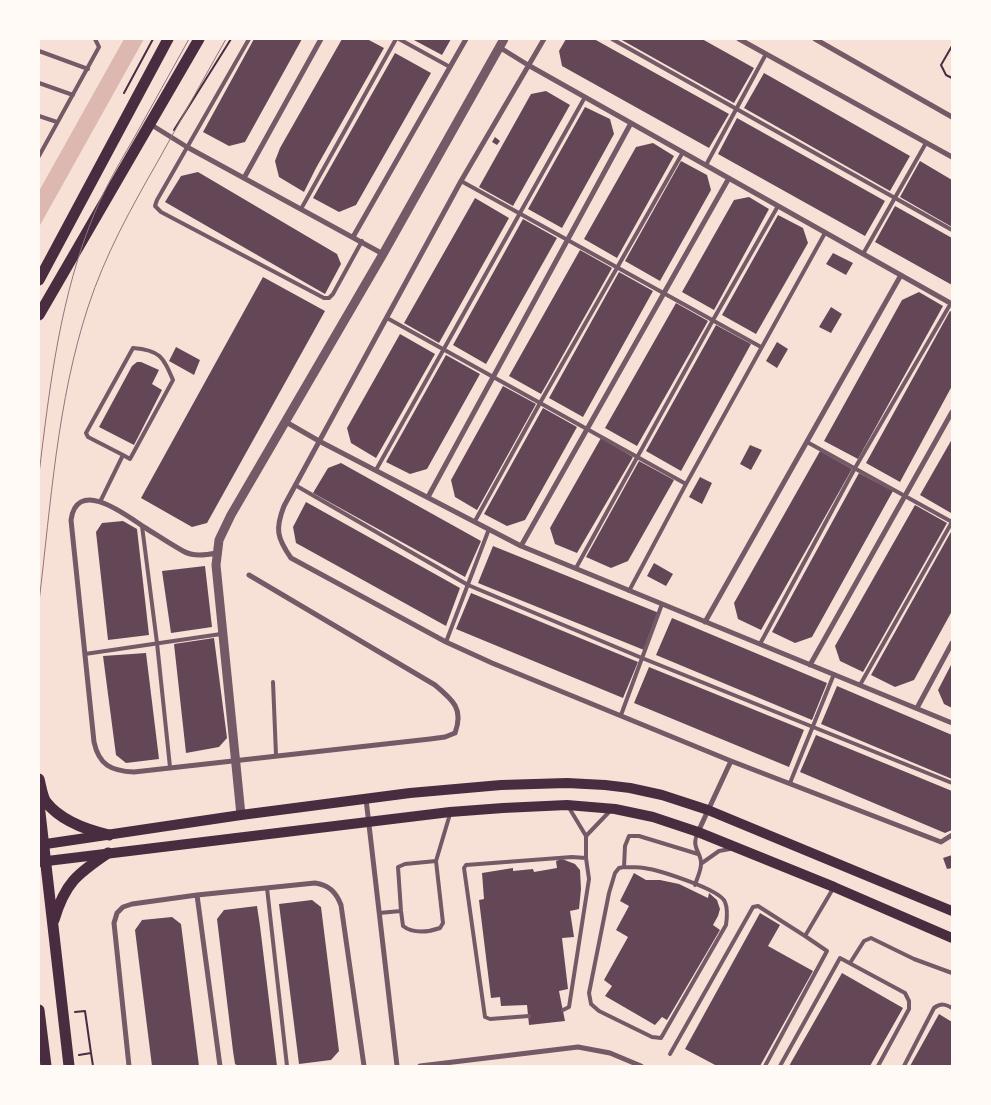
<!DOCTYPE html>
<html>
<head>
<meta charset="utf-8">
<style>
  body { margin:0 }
  #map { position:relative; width:991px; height:1105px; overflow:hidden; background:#f7e1d7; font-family:"Archivo Narrow",sans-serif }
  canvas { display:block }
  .frame { position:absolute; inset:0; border:40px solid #fffaf5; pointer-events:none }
</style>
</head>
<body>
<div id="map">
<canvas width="991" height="1105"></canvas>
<div class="frame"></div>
</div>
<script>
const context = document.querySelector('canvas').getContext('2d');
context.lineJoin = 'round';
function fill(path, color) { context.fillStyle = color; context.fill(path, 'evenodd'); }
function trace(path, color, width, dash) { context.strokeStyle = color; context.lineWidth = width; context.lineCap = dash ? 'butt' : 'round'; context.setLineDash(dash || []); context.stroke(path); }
fill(new Path2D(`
  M124 39H144L39 227V191Z`), '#dcb8b0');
fill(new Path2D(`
  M254 39H302L245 142 229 146 203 132Z
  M342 39H367L384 48 316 168 304 192 279 177 275 161 280 148Z
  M412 39H451L442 55Z
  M566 39H594L729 114 709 148 562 66 559 51Z
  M620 39H702L754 68 734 103Z
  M395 53 431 73 356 205 339 212 313 198Z
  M764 73 910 156 890 191 744 108Z
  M546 91 570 105 513 206 479 187 531 94Z
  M585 107 610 119 614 134 562 228 528 209Z
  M737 118 885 201 865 236 718 154Z
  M495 137 500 141 497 145 492 142Z
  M653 143 674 156 617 258 584 239 636 147Z
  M681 161 707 175 711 190 660 281 625 261Z
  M920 161 952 180V227L900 197Z
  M198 172 337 254 341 264 325 294 165 202 181 176Z
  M749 197 769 209 714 310 682 292 734 200Z
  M475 198 509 218 439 343 404 323Z
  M895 206 952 238V285L875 242Z
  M778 215 803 228 808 243 756 334 722 315Z
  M523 219 557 238 486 364 453 345Z
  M580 250 612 268 541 394 509 376Z
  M833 253 853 263 846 275 826 264Z
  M619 272 653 291 583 417 549 398Z
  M263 277 325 311 207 523 192 527 141 498Z
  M919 292 943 306 858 459 824 441 902 300Z
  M676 303 708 321 637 446 605 428Z
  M831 307 842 314 831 333 819 327Z
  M950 311 952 312V386L900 482 866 463Z
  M716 325 751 344 681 471 646 451Z
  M400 334 435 354 376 458 351 443 347 428Z
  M777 342 788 349 777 368 766 361Z
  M176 347 200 360 194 375 169 361Z
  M446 355 480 374 427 469 410 474 386 462Z
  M137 362H141L159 370 152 384 162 390 134 445 99 427 132 366Z
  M503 386 536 404 477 510 455 497 451 480Z
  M543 408 577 427 525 520 507 526 484 514Z
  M601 438 633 457 577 553 555 544 550 528Z
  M952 439V511L951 513 920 495Z
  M750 445 762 450 751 470 740 464Z
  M820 451 852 469 761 630 738 619 734 603Z
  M639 461 674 480 628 561 611 568 586 557Z
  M341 463 481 541 465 577 313 493 328 468Z
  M859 473 893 491 812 637 795 643 772 632Z
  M700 477 712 483 702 504 689 497Z
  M306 502 460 588 446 626 296 543 293 527Z
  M915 505 947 523 863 672 840 661 835 646Z
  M123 521 137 529 149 635 108 640 96 532 102 523Z
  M952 530V611L914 680 895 687 871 675Z
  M493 546 659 613 644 650 478 583Z
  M654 563 673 574 666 586 647 576Z
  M205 566 212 627 171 633 162 571Z
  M471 593 638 662 623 698 456 629Z
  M672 618 827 683 812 720 656 655Z
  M214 638 227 738 219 747 186 753 174 644Z
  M146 653 159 759 126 763 116 755 103 656Z
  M952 663V708L944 704 938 690Z
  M649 667 804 730 789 767 634 703Z
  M837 686 952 735V779L821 724Z
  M816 735 952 791V830L945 833 800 772Z
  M952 855V868L947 869 943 858Z
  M562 859 575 864 580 870 581 889 579 909 570 911 574 937 562 938 568 989 559 991 565 1021 529 1025 527 1005 501 1006 500 997 491 998 479 900 484 899 482 873 513 868V871L533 869 534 872 557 868 556 861Z
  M634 873 646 880H660L679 884 708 898 709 893 717 900 720 909 718 916 713 925 720 930 667 1020 662 1017 655 1025 605 996 612 986 604 980 628 937 616 930 629 906 620 901Z
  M312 900 321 907 339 1051 331 1060 299 1064 279 904Z
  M257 906 260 926 277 1066H238L235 1064 233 1051 217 919 224 910Z
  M760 913 780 925 768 946 813 971 760 1066H717L685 1049Z
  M172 917 181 924 199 1066H152L135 930 142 920Z
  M842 973 903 1008 870 1066H789Z
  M939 1014 952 1022V1066H910Z`), '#644757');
trace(new Path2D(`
  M952 46 941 65 946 75 952 78
  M124 93 153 39
  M174 130 231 39
  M75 1012 85 1011 91 1053
  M79 1055 91 1053 93 1066`), '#4a2c40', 2);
trace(new Path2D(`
  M249 39 157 200 155 206 161 212 324 298H329L333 294 362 241
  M399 39 450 67
  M612 39 952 230
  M39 51 88 69
  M39 83 73 95
  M39 116 57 122
  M39 156 99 47 95 39
  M706 165 766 54
  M461 181 761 347
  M301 209 396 39
  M863 254 926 143
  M387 318 686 484
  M807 442 952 522
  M376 470 585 97
  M295 485 468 585 642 658 952 783
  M100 502 123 455 88 437 86 433 133 348C160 350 163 357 173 380L130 459 123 455
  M475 521 540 403 683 152
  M142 526 157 643 170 767
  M576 568 713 320 778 206
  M629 591 686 484 825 233
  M446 642 489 529
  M760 644 855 468 951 303
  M85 654 221 634
  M273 682 276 755
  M860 685 952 522
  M621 715 662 604
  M790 783 834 674
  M586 836 610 811
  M436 861 405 864 398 867 401 911 403 926C413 934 429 932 440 928L443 923 436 861 450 814
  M702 863 719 851 730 849
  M624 867C631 867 637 867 644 868 658 870 720 889 725 902 728 909 727 918 726 925L661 1038 652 1037 599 1011 591 1004 589 993 609 893 615 873 619 868Z
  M624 867 625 846 629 836H639L698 854
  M695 885C697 878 701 871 701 864 702 852 690 849 698 832
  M267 888 287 1066
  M379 913 401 911
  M850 963 864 941 871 938 914 959 952 973
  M563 1010 569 1007 589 879 586 858V836L568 806
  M529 1016 490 1019 485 1017 464 868 466 865 572 857 586 858
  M670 1054 753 907 758 906 805 936 834 887
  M765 1066 827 951 805 936
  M780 1066 840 958 905 993 909 1001V1009L878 1066
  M904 1066 934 1008C941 1003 945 1004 952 1008`), '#755966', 4);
trace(new Path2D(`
  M544 39 461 181 284 506C275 529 277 538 291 558L446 642 492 663 731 761 941 842 952 835
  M739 39 952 157
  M815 39 952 117
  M499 47 528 65 952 304
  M150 124 187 147 383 254
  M244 178 321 39
  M353 237 466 39
  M286 422 319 441 521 546 952 723
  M428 497 631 123
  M521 546 729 178
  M217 553C206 555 193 557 183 551 170 544 157 535 144 527 126 515 77 477 71 520L94 742C99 765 111 771 134 772L430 739 445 737 455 733C464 709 453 700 435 685L249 575
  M705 622 901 275
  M810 665 952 412
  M917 708 952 643
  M366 799 397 1066
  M698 832 731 761
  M197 895 220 1066
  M129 1066 114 923 117 913 123 907 132 904 197 895 315 883C329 885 336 892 341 905L364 1066
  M420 1066 578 1047 610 1053 641 1066`), '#755966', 5);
trace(new Path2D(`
  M241 815 216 565 219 540 231 515 383 254 504 39`), '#755966', 9);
trace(new Path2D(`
  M39 845 241 815 410 793 501 785 567 783 605 785 630 788 662 795 708 810 952 911
  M39 862 450 812 503 808 567 805 615 809 653 817 698 832 834 887 952 938`), '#4a2c40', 10);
trace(new Path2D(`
  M39 280 168 39
  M39 315 199 39
  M39 779C41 786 42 796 46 802 61 821 87 830 109 835
  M39 804 69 1066
  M54 920C65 883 77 874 108 853
  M39 1010 46 1066`), '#4a2c40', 11);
trace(new Path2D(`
  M39 474C50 384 60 296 95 212 106 186 120 162 134 138 152 105 171 72 189 39
  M39 602C51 503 57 402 88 307 105 255 131 208 158 161 181 120 203 79 226 39`), '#8f747c', 1);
</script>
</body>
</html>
